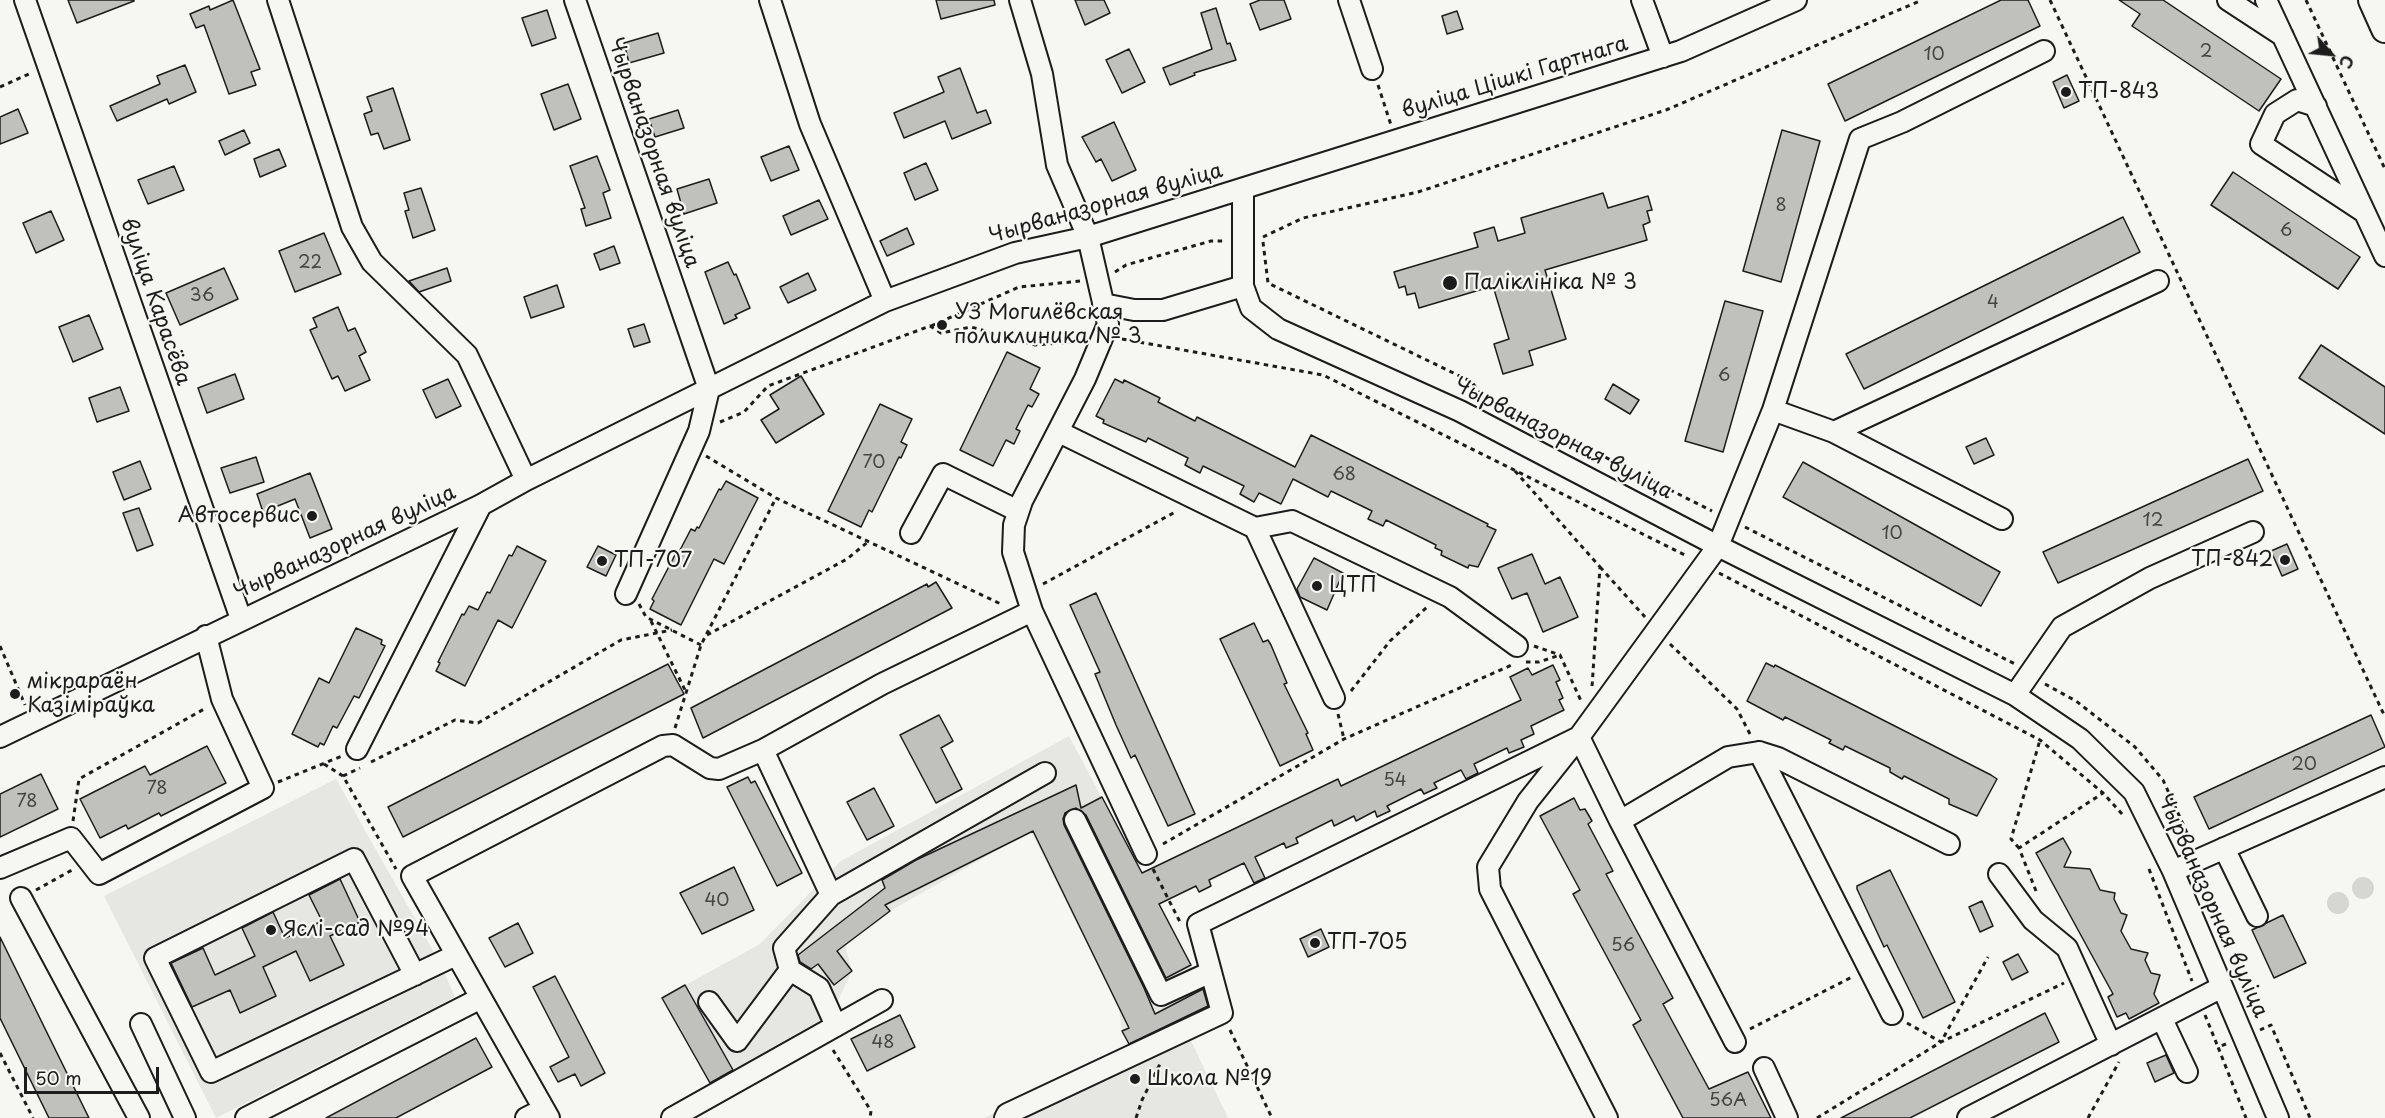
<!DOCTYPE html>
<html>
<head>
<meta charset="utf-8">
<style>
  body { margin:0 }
  #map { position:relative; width:2385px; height:1118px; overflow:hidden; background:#f6f6f2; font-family:"Playpen Sans",sans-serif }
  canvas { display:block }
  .north { position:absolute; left:2301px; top:24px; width:60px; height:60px; -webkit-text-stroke:4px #f6f6f2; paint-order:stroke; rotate:117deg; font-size:16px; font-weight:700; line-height:24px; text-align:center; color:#1c1c1c }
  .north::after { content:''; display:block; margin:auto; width:21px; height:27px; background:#1c1c1c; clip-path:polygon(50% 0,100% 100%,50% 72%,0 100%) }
  .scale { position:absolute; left:24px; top:1067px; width:135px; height:27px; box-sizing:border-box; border:3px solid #1c1c1c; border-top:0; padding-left:8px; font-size:18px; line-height:21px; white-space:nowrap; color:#1c1c1c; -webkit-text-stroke:4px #f6f6f2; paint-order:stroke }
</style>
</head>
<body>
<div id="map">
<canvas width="2385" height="1118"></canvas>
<div class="north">С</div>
<div class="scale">50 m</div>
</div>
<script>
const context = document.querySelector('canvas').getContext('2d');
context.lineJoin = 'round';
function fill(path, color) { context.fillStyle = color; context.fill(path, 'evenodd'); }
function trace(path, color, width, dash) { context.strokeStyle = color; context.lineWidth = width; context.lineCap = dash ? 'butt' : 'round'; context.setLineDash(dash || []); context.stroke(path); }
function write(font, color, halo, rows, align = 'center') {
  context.font = font + ' "Playpen Sans",sans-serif'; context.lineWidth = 4.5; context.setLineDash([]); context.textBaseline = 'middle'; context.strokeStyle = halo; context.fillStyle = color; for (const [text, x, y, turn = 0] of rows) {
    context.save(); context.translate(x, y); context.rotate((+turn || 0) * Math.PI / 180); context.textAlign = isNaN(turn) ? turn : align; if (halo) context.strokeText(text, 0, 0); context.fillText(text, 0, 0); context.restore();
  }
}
fill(new Path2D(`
  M1069 736 1210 1001 1167 1026 1178 1022 1188 1027 1191 1041 1228 1118H984L1130 1045 1122 1031 1119 1009 1031 831 890 911 844 942 852 971 827 1024 710 1084 662 998 760 944 841 861Z
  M336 779 440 963 455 997 216 1118 104 896Z`), '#e6e6e2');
fill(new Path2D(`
  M2352 888a11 11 0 1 1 22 0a11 11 0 1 1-22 0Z
  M2327 903a11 11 0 1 1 22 0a11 11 0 1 1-22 0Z`), '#d6d6d2');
const building = new Path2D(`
  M68 0H134V1L77 23Z
  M233 0 260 69 251 72 256 85 229 94 204 25 196 28 190 14 209 6 210 10Z
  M936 0H994L995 5 941 19Z
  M1075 0H1104L1110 13 1085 25Z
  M1260 0H1284L1291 19 1260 30 1250 4Z
  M2001 0H2028L2040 26 1845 121 1828 84Z
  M2119 0H2163L2281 79 2259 111 2132 26 2140 14Z
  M1216 8 1227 44 1230 43 1236 60 1194 73 1195 75 1170 85 1163 68 1212 49 1201 13Z
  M547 10 556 38 532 46 522 18Z
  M1457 11 1463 29 1447 34 1442 16Z
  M658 33 664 53 629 63 624 43Z
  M1129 49 1145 82 1122 93 1106 60Z
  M185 65 196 92 169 104 167 99 117 121 110 106 160 84 157 76Z
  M960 68 977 113 986 110 991 123 952 139 945 121 904 138 894 113 944 92 938 77Z
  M2067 75 2079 101 2064 108 2053 82Z
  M568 84 581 119 554 130 541 94Z
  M393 88 410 140 384 149 378 133 371 135 364 114 372 111 367 97Z
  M18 109 28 133 0 144V117Z
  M678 110 684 128 655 137 649 119Z
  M1114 122 1136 170 1112 181 1101 159 1096 162 1082 137Z
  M244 130 250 143 225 155 219 141Z
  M1782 130 1820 141 1781 282 1743 271Z
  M789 146 799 170 771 181 761 157Z
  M279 149 286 166 260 177 254 159Z
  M597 156 610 190 603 193 611 218 586 226 581 209 585 208 570 166Z
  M926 163 938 190 915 200 904 173Z
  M174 166 184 190 148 204 138 180Z
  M2233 172 2360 257 2338 289 2211 205Z
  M709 179 717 203 684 214 677 189Z
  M421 188 435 230 413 238 405 211 409 210 404 193Z
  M1603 193 1608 208 1648 196 1652 210 1647 211 1650 222 1643 225 1647 240 1545 270 1566 339 1529 351 1533 365 1503 374 1494 344 1509 339 1493 286 1419 308 1415 293 1407 295 1405 286 1399 288 1394 272 1478 247 1474 233 1494 227 1498 241 1525 233 1521 218Z
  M819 200 828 219 791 235 783 216Z
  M51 211 64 240 36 253 23 223Z
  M2123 217 2140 252 1864 389 1846 354Z
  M907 228 914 244 887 256 880 241Z
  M324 233 341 274 295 292 279 251Z
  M614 246 620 263 600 270 594 254Z
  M728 262 734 275 736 274 750 308 735 315 737 318 724 324 705 272Z
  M224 268 238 299 180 325 166 293Z
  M447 268 451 281 419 292 409 281Z
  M808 273 816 290 788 303 780 287Z
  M557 285 564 307 531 318 524 297Z
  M1725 301 1763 311 1723 452 1685 441Z
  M338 307 348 331 355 328 366 352 359 356 370 380 345 391 338 376 332 379 310 330 317 327 313 318Z
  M89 315 103 349 73 362 59 327Z
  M644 324 650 342 634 347 628 329Z
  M2321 345 2385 387V434L2299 378Z
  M1007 352 1040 368 1030 389 1039 394 1032 407 1028 405 1016 429 1020 431 1014 444 1006 440 993 466 960 450Z
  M235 374 244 399 207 413 198 388Z
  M801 376 824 414 776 443 761 420 779 409 770 395Z
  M448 379 461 406 436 418 423 390Z
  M1115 379 1123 383 1124 380 1160 398 1158 402 1195 421 1197 417 1295 467 1311 435 1488 524 1487 526 1496 530 1478 567 1469 565 1468 568 1441 555 1442 551 1435 548 1436 545 1386 520 1383 526 1368 519 1372 511 1331 491 1328 497 1293 479 1281 504 1259 493 1254 502 1240 494 1244 486 1203 466 1200 473 1185 465 1188 458 1148 438 1146 442 1103 423 1104 420 1096 416Z
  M1613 384 1639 400 1630 414 1605 399Z
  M120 387 129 411 97 422 89 398Z
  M880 404 912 419 901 442 907 445 901 458 899 457 872 512 869 510 861 527 828 511Z
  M1986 438 1994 455 1974 464 1966 447Z
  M256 457 264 482 230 493 221 468Z
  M2248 459 2263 491 2058 583 2043 552Z
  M140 461 151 489 124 500 113 472Z
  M1803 462 2000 572 1981 606 1783 497Z
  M310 473 332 529 310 538 295 499 263 512 257 494Z
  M726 481 758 498 724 564 714 559 681 625 650 609 654 601 652 599 677 551 679 552 691 529 695 531 697 527 699 528 719 489 721 490Z
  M139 508 153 545 137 551 123 513Z
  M2287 544 2298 569 2282 576 2271 551Z
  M517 546 546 561 512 628 498 620 465 686 436 671 440 663 438 662 462 614 464 615 469 606 478 610 487 592 490 593 509 555 512 556Z
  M598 546 616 555 606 576 587 567Z
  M1532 554 1545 584 1560 577 1578 617 1543 632 1527 593 1512 599 1498 568Z
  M1314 558 1343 573 1327 610 1300 597 1297 589Z
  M936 582 952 608 703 738 691 708 927 584 928 587Z
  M1096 593 1195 814 1168 826 1135 755 1131 758 1116 725 1095 674 1100 672 1070 605Z
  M1254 623 1263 642 1268 640 1271 645 1287 683 1284 684 1308 733 1306 734 1313 750 1280 766 1220 639Z
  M356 628 382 640 381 644 385 646 359 698 354 696 337 728 333 726 324 745 320 743 318 747 292 734 319 678 329 683Z
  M1766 663 1774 667 1775 665 1991 775 1997 779 1977 816 1949 804V799L1904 776 1902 779 1890 772V768L1845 746 1843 750 1829 743 1831 740 1785 717 1783 720 1747 701Z
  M668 664 684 694 403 837 388 807Z
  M1553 665 1560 680 1556 682 1563 698 1559 700 1564 710 1531 726 1534 734 1521 740 1524 747 1509 753 1507 748 1474 764 1478 773 1466 779 1461 770 1434 783 1437 788 1424 794 1421 789 1387 806 1390 811 1377 817 1375 811 1356 821 1354 816 1334 826 1332 820 1296 838 1298 843 1286 848 1284 843 1255 857 1265 878 1254 883 1244 863 1209 880 1211 886 1199 892 1196 886 1159 904 1191 965 1166 978 1086 815 1076 808 1065 813 1063 819 1064 825 1144 988 1155 1014 1203 989 1208 1006 1129 1044 1122 1031 1129 1028 1033 831 885 905 890 911 837 951 852 971 834 985 818 964 811 969 800 962 798 955 885 888 882 880 916 860 1076 785 1081 808 1102 797 1142 873 1338 779 1341 786 1521 700 1510 677 1528 668 1532 675Z
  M939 715 953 741 941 748 962 789 936 803 900 735Z
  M2371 715 2385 747 2209 829 2194 797Z
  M207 746 226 783 161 816 159 813 128 829 126 825 100 838 80 799 145 766 150 775Z
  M41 774 58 809 0 837V794Z
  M748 777 751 783 755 781 802 873 777 886 727 787Z
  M874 788 894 826 867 840 847 802Z
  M1574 798 1580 810 1585 809 1592 821 1588 824 1613 871 1606 874 1673 998 1663 1004 1709 1089 1748 1072 1771 1118H1683L1633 1025 1641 1020 1573 894 1580 890 1540 816Z
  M2063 838 2071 852 2064 867 2090 869 2100 890 2115 893 2114 899 2121 913 2127 915 2121 931 2131 949 2148 953 2145 960 2151 973 2160 975 2154 994 2159 1003 2129 1019 2126 1013 2117 1017 2108 997 2113 994 2036 853Z
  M734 867 754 910 702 934 680 893Z
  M1890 870 1955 1002 1923 1018 1887 945 1884 947 1857 889V886Z
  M340 879 360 922 330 936 344 965 310 981 296 951 263 967 276 996 240 1013 230 990 192 1007 171 963 203 948 215 975 255 956 242 928 273 912 285 938 322 921 309 895Z
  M1982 901 1993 926 1980 932 1969 907Z
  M2283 915 2306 963 2274 978 2252 930Z
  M518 923 533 953 505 967 489 938Z
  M1321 929 1329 947 1308 957 1300 939Z
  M0 937 89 1118H49L0 1018Z
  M2018 954 2028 972 2012 980 2003 962Z
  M555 976 605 1073 581 1086 575 1074 558 1082 550 1067 569 1057 533 987Z
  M685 985 733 1070 710 1083 662 998Z
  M2045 1013 2059 1042 1910 1118H1841Z
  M900 1015 915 1047 867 1071 851 1039Z
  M476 1038 492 1067 396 1118H326Z
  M2166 1055 2174 1073 2155 1082 2147 1063Z`);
fill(building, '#c0c0bd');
trace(building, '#1c1c1c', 1.5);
const minor = new Path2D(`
  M25 0 241 619
  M278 0 352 227 372 262 467 355 526 480
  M575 0 709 389 699 431 626 594
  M770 0 810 124 885 301
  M1020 0 1042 74 1057 165 1088 237 1108 324 1085 379 1022 501 1014 525 1013 552 1032 611 1146 854
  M1349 0 1372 69
  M1642 0 1663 57
  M2228 0 2283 36
  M2266 0 2385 256
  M2316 106 2297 100 2275 114 2261 144 2364 212
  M1243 189V286L1251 308 1278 329 1460 411 1718 546 2015 695 2080 739 2134 792 2173 871 2278 1118
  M1103 304 1134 310H1163L1243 286
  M1773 410 1834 432 2158 281
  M1059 432 1255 528 1334 698
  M1834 432 2002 519
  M1255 528 1292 521 1450 597 1517 646
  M911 533 943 474 1018 511
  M2015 695 2062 627 2150 578 2253 532
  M0 737 481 505 526 480 885 301 1015 253 1088 237 1681 51 1796 0
  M357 749 481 505
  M763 750 831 895
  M1759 752 1778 758 1949 844
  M1075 820 1161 995 1211 972 1198 924 1579 737 1620 821 1735 1042
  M1620 821 1728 757 1759 752 1892 1014
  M2224 848 2257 916
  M0 868 71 838 99 874 263 788 222 699 206 636
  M2173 871 2385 777
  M1999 874 2033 920 2067 948 2111 1045
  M21 898 139 1118
  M790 970 784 948 831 895 1045 773
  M415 975 354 859 155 958 211 1072 456 955
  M709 1002 737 1041 790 970 819 988 836 1026
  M2162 1019 2187 1072
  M141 1024 185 1118
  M1764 1068 1787 1118
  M246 1118 481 998
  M526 1118 544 1109
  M549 1118 412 876 663 746 673 745 710 768 719 769 763 750 882 684 1032 611
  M672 1118 882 1000
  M1005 1118 1007 1114 1222 1013 1211 972
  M1607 1118 1490 889 1488 867 1528 801 1579 737 1718 546 1773 410 1860 139 1902 122 2044 51
  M1968 1118 2222 987`);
const major = new Path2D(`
  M2372 0 2385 29`);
trace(minor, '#1c1c1c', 24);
trace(major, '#1c1c1c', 30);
trace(new Path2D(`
  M2050 0 2385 717
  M2306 0 2385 169
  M1378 85 1391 125
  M0 87 31 73
  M1263 237 1303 218 1418 192 1666 110 1922 0
  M1263 242 1268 283 1472 382 1480 394 1712 511
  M1115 272 1126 265 1211 241H1226
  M931 326 1019 287 1081 281
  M1122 339 1323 375 1687 556
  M720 422 744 412 768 386 930 326 941 333 971 327 1035 345 1082 341
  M706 456 776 498 1003 605
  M1515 471 1600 567 1592 687
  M1745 527 2015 664
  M1600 567 1645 617
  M1719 573 2040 740 2103 793 2123 815
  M1043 584 1177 511
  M639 604 646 617 701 645
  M651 621 686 692
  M707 635 847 559 869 541
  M1670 644 1737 709 1750 734
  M0 646 25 705
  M1534 646 1560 655 1582 703
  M1526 662H1539L1560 655
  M2045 684 2076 701 2135 747 2163 780 2192 844
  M1351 691 1390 641 1427 607
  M1338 714 1344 739
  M675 728 701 645 776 498
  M371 762 455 720 478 723 621 640 672 630
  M324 764 343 776 396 869
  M343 776 360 768
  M278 782 342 756
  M73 821 79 779 206 708
  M1163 844 1344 739 1514 664
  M2019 848 2011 839 2040 740
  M1153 869 1180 922
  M2149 869 2192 981
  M36 890 72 870
  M2036 891 2019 848 2103 793
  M2205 1015 2218 1047
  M1907 1023 1941 1042 1988 957
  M1750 1029 1854 976
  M1230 1030 1272 1118
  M2260 1030 2271 1025 2310 1118
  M2226 1044 2218 1047 2246 1118
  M833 1050 871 1111 870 1118
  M0 1053 33 1118
  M1136 1118 1142 1100 1161 1062
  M1817 1118 1941 1042 2064 983
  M2088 1118 2119 1062`), '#1c1c1c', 3, [4.5, 4.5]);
trace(minor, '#f6f6f2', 20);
trace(major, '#f6f6f2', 26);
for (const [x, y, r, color] of [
  [2066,92,6,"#1c1c1c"],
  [1450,283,8,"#1c1c1c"],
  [942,325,6,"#1c1c1c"],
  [312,516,6,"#1c1c1c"],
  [2285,560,6,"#1c1c1c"],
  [602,561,6,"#1c1c1c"],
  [1317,586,6,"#1c1c1c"],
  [15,694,6,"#1c1c1c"],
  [271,930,6,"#1c1c1c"],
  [1315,943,6,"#1c1c1c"],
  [1135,1079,6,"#1c1c1c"]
]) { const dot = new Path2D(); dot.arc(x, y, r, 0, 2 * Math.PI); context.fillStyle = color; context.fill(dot); trace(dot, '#f6f6f2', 2); }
write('18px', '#454544', null, [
  ["2",2206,52],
  ["10",1934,55],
  ["8",1781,206],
  ["6",2286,231],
  ["22",310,263],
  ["36",202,296],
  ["4",1993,303],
  ["6",1724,376],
  ["70",874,463],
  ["68",1344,475],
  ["12",2153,521],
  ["10",1892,534],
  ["20",2304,765],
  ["54",1395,781],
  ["78",157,789],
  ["78",27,802],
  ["40",717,901],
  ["56",1623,946],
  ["48",883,1043],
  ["56А",1728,1101]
]);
write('21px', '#1c1c1c', '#f6f6f2', [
  ["вуліца Цішкі Гартнага",1515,78,-17],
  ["Чырваназорная вуліца",653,153,71],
  ["Чырваназорная вуліца",1106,204,-16],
  ["вуліца Карасёва",155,302,71],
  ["Чырваназорная вуліца",1563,439,27],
  ["Чырваназорная вуліца",345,543,-25],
  ["Чырваназорная вуліца",2212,906,66]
]);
write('21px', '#1c1c1c', '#f6f6f2', [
  ["ТП-843",2078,92],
  ["Паліклініка № 3",1464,283],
  ["УЗ Могилёвская",954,313],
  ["поликлиника № 3",954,337],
  ["Автосервис",300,516,"right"],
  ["ТП-842",2273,560,"right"],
  ["ТП-707",614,561],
  ["ЦТП",1329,586],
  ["мікрараён",27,682],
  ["Казіміраўка",27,706],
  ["Яслі-сад №94",283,930],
  ["ТП-705",1327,943],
  ["Школа №19",1147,1079]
], 'left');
</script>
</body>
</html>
